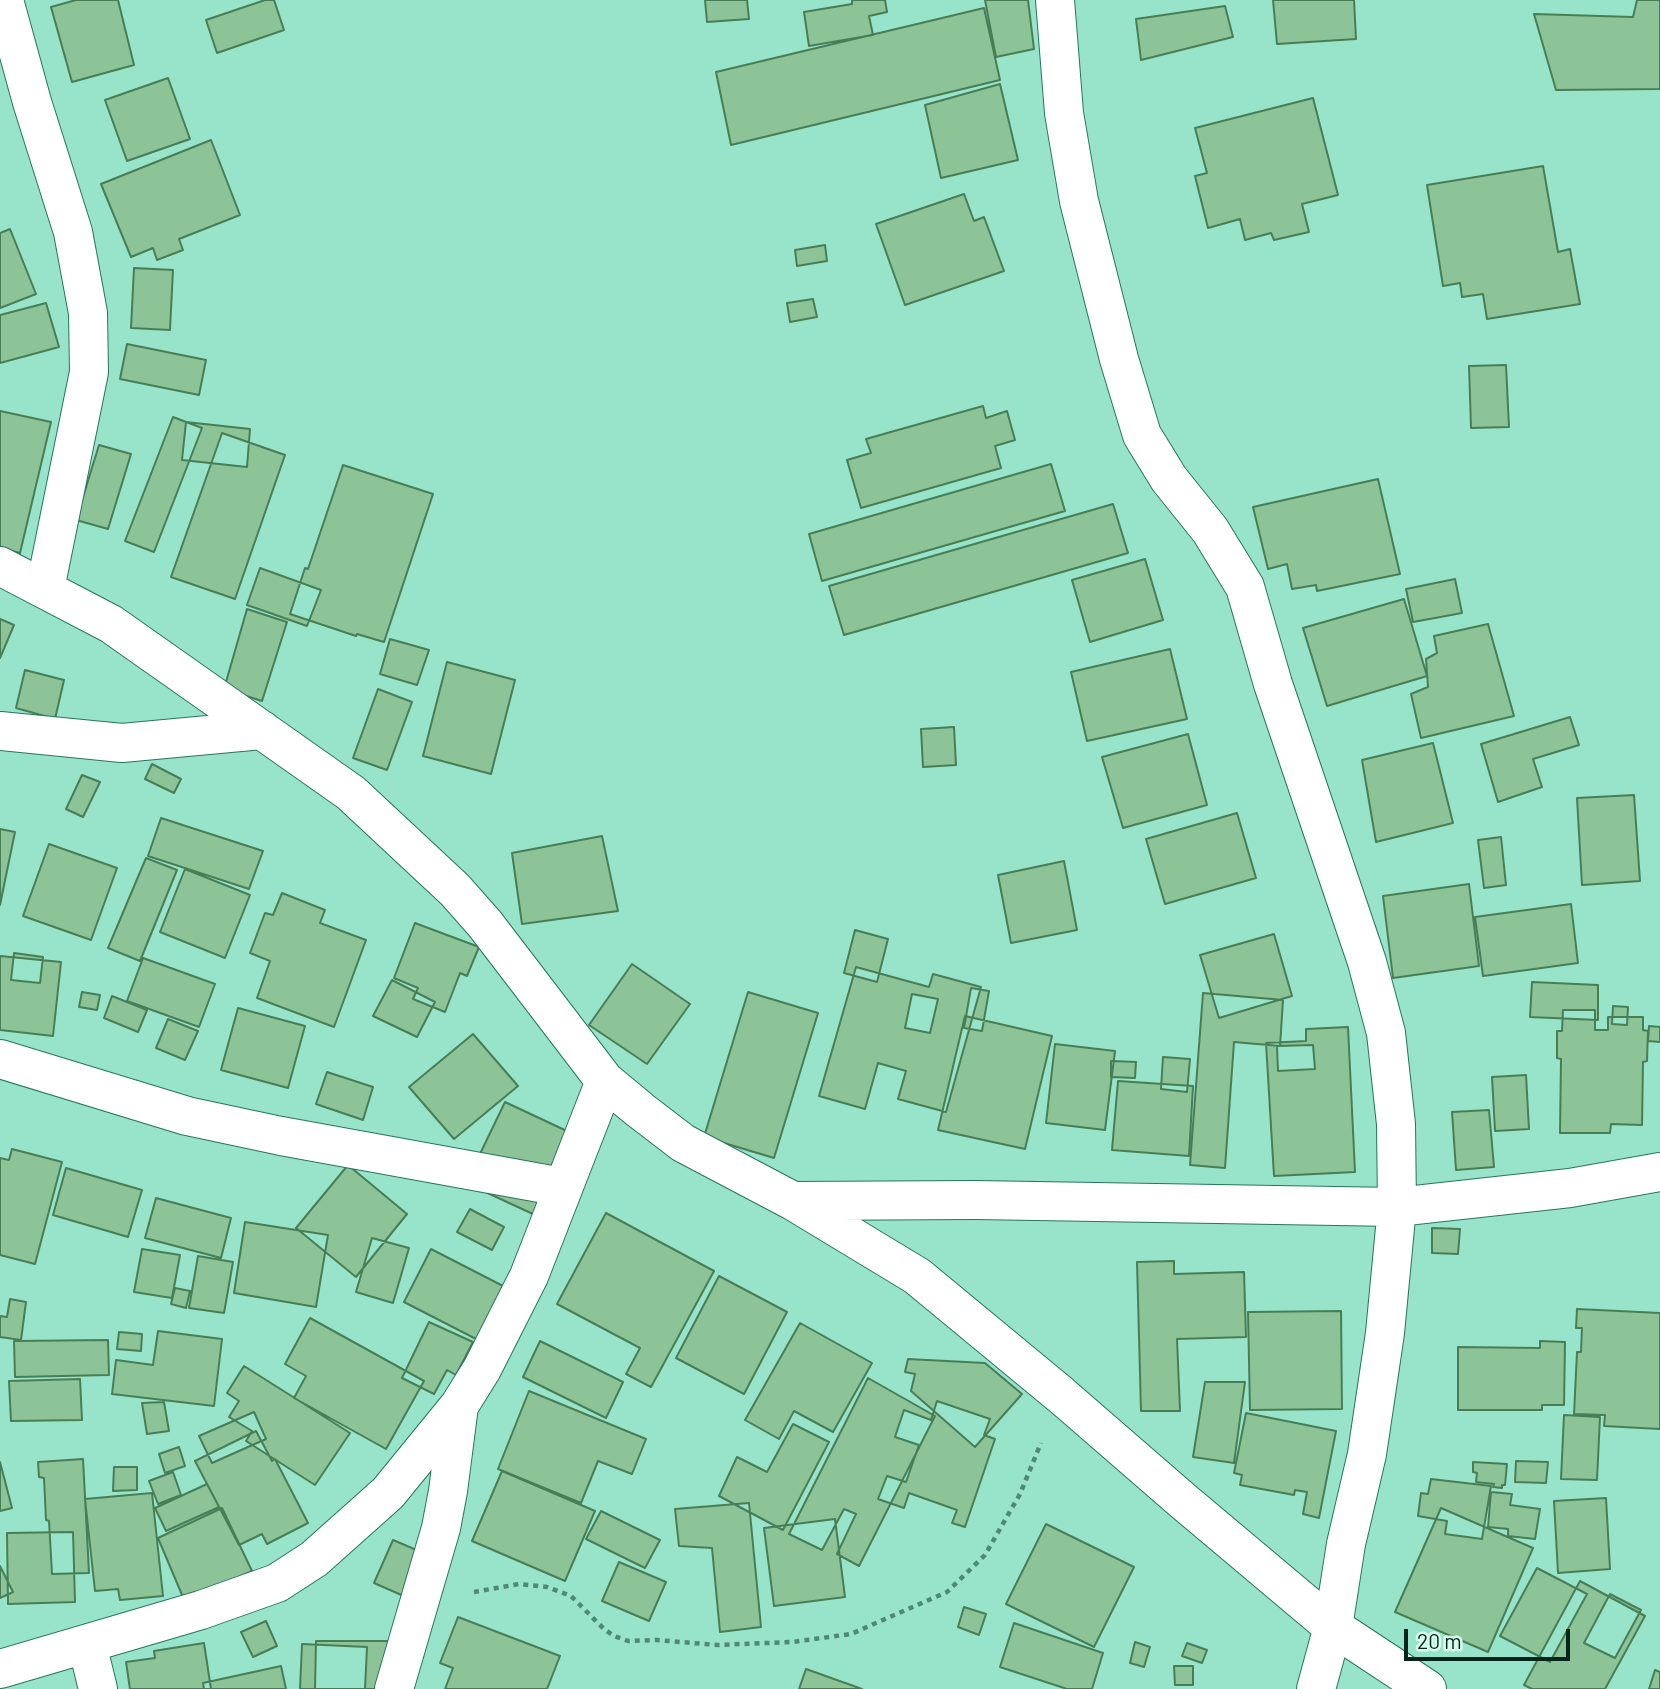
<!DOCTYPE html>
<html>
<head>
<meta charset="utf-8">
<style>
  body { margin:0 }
  #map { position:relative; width:1660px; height:1689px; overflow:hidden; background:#97e4ca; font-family:Barlow,sans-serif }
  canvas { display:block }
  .scale { position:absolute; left:1404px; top:1629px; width:166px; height:32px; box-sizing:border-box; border:4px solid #04251c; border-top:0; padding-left:9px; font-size:21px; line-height:24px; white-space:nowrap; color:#04251c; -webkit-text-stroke:5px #d7fcee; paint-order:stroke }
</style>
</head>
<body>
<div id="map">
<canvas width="1660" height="1689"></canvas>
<div class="scale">20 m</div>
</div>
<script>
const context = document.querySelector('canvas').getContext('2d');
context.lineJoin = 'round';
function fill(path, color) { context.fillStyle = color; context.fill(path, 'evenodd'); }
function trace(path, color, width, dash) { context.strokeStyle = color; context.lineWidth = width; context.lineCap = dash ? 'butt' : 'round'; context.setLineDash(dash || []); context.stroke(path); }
const building = new Path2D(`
  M76 0H118L134 65 72 82 51 7Z
  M265 0H274L284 30 217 53 206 20Z
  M705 0H747L749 19 707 22Z
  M852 0H885L887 12 869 16 873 35 809 46 804 12 852 4Z
  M985 0H1028L1034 49 996 57Z
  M1273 0H1354L1356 39 1277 44Z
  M1637 0H1660V89L1556 90 1534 14 1633 17Z
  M1225 6 1233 37 1141 60 1136 19Z
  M984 8 1000 80 731 145 716 72Z
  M168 78 190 139 127 161 105 100Z
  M1000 84 1018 160 941 178 925 105Z
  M1313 98 1338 195 1302 204 1309 232 1274 240 1271 233 1245 240 1240 219 1208 228 1195 176 1207 173 1195 128Z
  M211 140 240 215 179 239 183 250 157 260 153 248 131 257 101 184Z
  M1543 166 1558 252 1570 249 1580 304 1487 319 1483 294 1462 297 1460 283 1443 286 1427 185Z
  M964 194 974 221 984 217 1004 271 905 305 876 224Z
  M10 229 36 294 0 308V233Z
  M825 245 827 261 797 266 795 250Z
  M134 268 173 270 170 330 131 328Z
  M813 299 817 317 790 322 787 303Z
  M46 303 59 347 0 363V315Z
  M127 344 206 360 199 395 120 379Z
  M1506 365 1509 427 1471 428 1469 366Z
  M983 406 986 418 1007 411 1015 440 995 446 1001 468 861 508 847 460 871 453 866 439Z
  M0 411 51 422 20 553 0 548Z
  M173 417 202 428 154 552 125 541Z
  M186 422 250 429 247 467 182 460Z
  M222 433 285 455 235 599 171 577Z
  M99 445 131 454 108 529 76 520Z
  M1051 464 1065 511 822 581 809 534Z
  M343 465 433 494 384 642 357 634 356 636 290 614 305 568 308 569Z
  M1378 479 1400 574 1317 591 1316 585 1292 589 1287 564 1268 569 1253 507Z
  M1113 504 1128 553 844 635 829 586Z
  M1145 559 1163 620 1090 642 1072 580Z
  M260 568 321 590 307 626 247 605Z
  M1455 579 1462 613 1413 622 1406 589Z
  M1404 599 1427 676 1327 706 1303 628Z
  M247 609 287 622 262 701 224 689Z
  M0 619 14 625 0 658Z
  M1488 624 1514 716 1421 738 1411 694 1428 687 1426 659 1437 653 1434 636Z
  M390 639 429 650 417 685 380 674Z
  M1170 649 1187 719 1087 741 1071 672Z
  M447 662 515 680 491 774 423 756Z
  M25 670 64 680 55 719 16 708Z
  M378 689 412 702 387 770 353 758Z
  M1570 717 1579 745 1533 759 1542 787 1498 802 1481 744Z
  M954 727 956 765 923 767 921 729Z
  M1188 734 1207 805 1123 828 1102 757Z
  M1433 743 1453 823 1376 842 1362 760Z
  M152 764 181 779 174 793 145 779Z
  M82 775 100 782 83 817 66 809Z
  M1634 795 1640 881 1582 885 1577 798Z
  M1237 813 1256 878 1165 904 1146 839Z
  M161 818 263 851 249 889 148 856Z
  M0 829 15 832 0 905Z
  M602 836 618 911 522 924 512 853Z
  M1501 837 1506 885 1484 888 1478 840Z
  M49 844 117 868 91 940 23 916Z
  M146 858 177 870 140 961 108 948Z
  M1064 861 1077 930 1011 943 998 875Z
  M185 869 250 895 225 958 160 932Z
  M1469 884 1479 966 1393 978 1383 896Z
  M282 893 325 910 320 923 366 940 334 1027 257 998 270 961 250 953 265 913 273 915Z
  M1571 904 1578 963 1483 976 1475 917Z
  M415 923 479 947 467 976 460 973 445 1012 413 999 418 988 394 978Z
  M855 930 888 939 877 982 844 973Z
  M1274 934 1292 996 1219 1018 1200 955Z
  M14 953 43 957 40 983 11 980Z
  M0 956 61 962 53 1036 0 1030Z
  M143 958 215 984 199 1027 127 1001Z
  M632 964 690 1004 647 1064 589 1025Z
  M856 967 929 987 933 974 981 987 946 1112 898 1099 906 1071 878 1063 865 1109 819 1096Z
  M392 980 435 1002 417 1037 373 1016Z
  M1532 982 1598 985V1020L1530 1017Z
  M971 988 989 991 982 1031 964 1028Z
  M82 992 100 995 97 1010 79 1007Z
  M748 992 818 1013 774 1158 704 1137Z
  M1203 993 1283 1000 1280 1046 1234 1042 1225 1168 1190 1165Z
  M912 994 938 999 930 1033 905 1028Z
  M112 996 147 1010 138 1032 104 1018Z
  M1613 1006 1628 1007 1627 1025 1612 1024Z
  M238 1008 305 1026 288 1088 221 1070Z
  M1563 1010H1595V1030H1608V1017H1643V1030L1648 1031 1647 1061 1643 1062 1642 1125 1611 1124 1610 1133H1560L1561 1059 1557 1058V1031H1562Z
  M965 1016 1052 1036 1025 1149 938 1130Z
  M168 1019 198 1031 185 1060 156 1048Z
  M1649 1026 1660 1027V1042L1648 1041Z
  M1348 1027 1355 1172 1274 1176 1266 1043 1306 1041V1029Z
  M473 1034 518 1086 454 1139 409 1087Z
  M1055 1044 1115 1051 1105 1130 1046 1123Z
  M1313 1045 1315 1069 1278 1071 1277 1046Z
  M1163 1057 1190 1059 1187 1092 1161 1089Z
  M1111 1061 1136 1062 1135 1078 1111 1077Z
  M327 1072 373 1087 363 1120 316 1104Z
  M1526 1075 1529 1129 1495 1131 1492 1077Z
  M1118 1081 1193 1086 1189 1156 1112 1150Z
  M505 1102 586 1140 548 1221 466 1183Z
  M1489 1110 1494 1167 1456 1170 1452 1112Z
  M12 1149 62 1162 35 1264 0 1255V1158L9 1160Z
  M348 1165 407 1214 356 1277 296 1228Z
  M66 1168 142 1190 128 1237 53 1215Z
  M156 1198 231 1218 221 1258 145 1238Z
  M470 1209 504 1227 492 1250 457 1232Z
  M606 1213 714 1271 651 1387 626 1374 640 1348 557 1304Z
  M245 1222 328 1235 316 1307 234 1293Z
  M1432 1228 1460 1229 1458 1254 1432 1253Z
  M372 1238 409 1248 393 1303 356 1292Z
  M142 1249 180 1255 172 1298 134 1292Z
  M431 1249 505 1287 478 1340 404 1302Z
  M198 1256 233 1262 224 1313 189 1308Z
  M1174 1261V1274L1244 1272 1246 1337 1177 1339 1180 1411H1141L1137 1262Z
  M719 1276 787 1312 744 1394 676 1358Z
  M175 1288 190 1291 186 1308 171 1304Z
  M10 1299 26 1302 21 1340 0 1337V1316L7 1317Z
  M1577 1309 1660 1313V1429L1604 1426 1605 1415 1574 1414 1577 1352H1581L1582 1328H1576Z
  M1341 1311 1342 1409 1250 1410 1248 1312Z
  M310 1318 424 1381 386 1449 294 1398 306 1376 285 1364Z
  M429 1322 473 1342 456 1375 447 1370 434 1394 402 1378Z
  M800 1323 872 1363 833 1432 794 1411 779 1439 745 1420Z
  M158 1331 222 1339 214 1406 112 1394 116 1360 153 1365Z
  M119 1332 142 1334 141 1351 117 1349Z
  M108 1340 109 1375 15 1377 14 1341Z
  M540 1341 623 1382 606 1418 523 1377Z
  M1540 1341 1565 1342 1564 1405H1542V1410H1458V1347L1540 1348Z
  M908 1359 985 1363 1022 1394 975 1447 911 1391 915 1374 905 1372Z
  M244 1366 350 1433 315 1485 246 1441 252 1431 229 1417 239 1401 227 1393Z
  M868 1378 935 1416 859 1566 837 1554 856 1514 844 1509 822 1550 789 1534Z
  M80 1379 82 1420 11 1421 9 1381Z
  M1205 1382H1245L1234 1463 1193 1457Z
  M529 1391 646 1439 632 1474 598 1461 581 1503 498 1469Z
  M937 1401 990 1419 984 1435 995 1439 965 1527 952 1523 957 1510 909 1493 904 1508 878 1499 887 1476 906 1482 919 1445 895 1437 904 1410 931 1420Z
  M164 1402 169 1431 147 1434 142 1403Z
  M254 1412 266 1439 212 1463 199 1436Z
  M1246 1413 1336 1431 1319 1518 1303 1514 1307 1492 1295 1490 1294 1495 1240 1485 1242 1475 1234 1473Z
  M1564 1415 1600 1417 1597 1480 1561 1479Z
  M793 1424 829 1442 783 1530 719 1496 737 1457 767 1472Z
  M256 1431 272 1461 275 1459 308 1523 267 1544 262 1534 239 1545 195 1461Z
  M179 1447 185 1466 165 1473 159 1454Z
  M83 1459 89 1573 52 1574 49 1521 46 1520 44 1478 39 1477 38 1462Z
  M1516 1461 1548 1462 1546 1483 1515 1482Z
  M0 1462 12 1508 0 1511Z
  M1473 1462 1507 1464 1505 1485H1502V1488L1493 1487 1494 1484 1476 1482 1477 1473 1473 1472Z
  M114 1467H137V1490L113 1491Z
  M502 1471 595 1511 565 1581 472 1541Z
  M173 1472 181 1495 158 1504 149 1481Z
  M1431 1479 1491 1486 1482 1539 1445 1534 1447 1521 1418 1516 1421 1493 1428 1494Z
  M207 1484 219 1507 166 1531 155 1508Z
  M1491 1492 1512 1494 1510 1505 1540 1509 1535 1539 1508 1536V1529L1488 1527Z
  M152 1493 163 1596 120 1600 118 1589 95 1591 85 1499Z
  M1606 1498 1610 1569 1558 1573 1554 1501Z
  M749 1503 761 1627 720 1632 712 1548 679 1546 675 1509Z
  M222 1508 252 1571 185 1602 158 1538Z
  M1441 1508 1533 1548 1488 1652 1395 1612Z
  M601 1511 660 1540 645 1568 586 1539Z
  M835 1519 845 1597 774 1606 764 1528Z
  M1046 1524 1134 1567 1094 1647 1006 1604Z
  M73 1532 75 1602 8 1604 7 1533Z
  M393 1540 426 1554 406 1597 374 1583Z
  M619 1562 666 1582 649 1621 602 1601Z
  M0 1566 13 1592 0 1598Z
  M1537 1568 1587 1594 1550 1662 1500 1636Z
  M1580 1581 1645 1616 1605 1689H1532L1524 1685Z
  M1610 1594 1641 1610 1615 1658 1584 1643Z
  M964 1607 986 1614 979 1635 958 1627Z
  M458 1617 560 1656 547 1689H445L453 1668 440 1663Z
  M266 1621 277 1646 253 1657 241 1632Z
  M1014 1623 1103 1653 1092 1689H1067L1000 1667Z
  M316 1641H388V1689H315Z
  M1135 1642 1150 1647 1144 1667 1130 1663Z
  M204 1643 211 1689H130L126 1662 155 1658 154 1651Z
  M1187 1643 1207 1650 1202 1663 1182 1656Z
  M302 1644 367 1647 365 1689H300Z
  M281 1666 286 1689H204L203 1683Z
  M1174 1666H1193V1685H1175Z
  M806 1669 862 1689H799Z
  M1655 1670 1660 1672V1689H1649Z`);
fill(building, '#8cc498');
trace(building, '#487e56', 2);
const minor = new Path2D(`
  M4 0 32 102 73 232 88 313 89 372 45 589
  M1055 0 1064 113 1079 201 1119 359 1142 435 1169 479 1210 530 1245 587 1273 684 1367 962 1386 1033 1396 1124 1397 1207 1385 1333 1367 1454 1346 1544 1333 1627 1316 1689
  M0 566 111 624 351 793 455 890 485 924 605 1081 640 1110 683 1143 793 1201 917 1276 1061 1395 1182 1500 1333 1627 1427 1689
  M0 731 122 743 262 730
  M0 1059 187 1116 281 1136 562 1187
  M793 1201 975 1200 1397 1207 1570 1188 1660 1172
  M87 1644 98 1689
  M0 1669 201 1610 277 1583 314 1559 388 1493 459 1406 482 1369 529 1276 605 1081
  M394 1689 441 1528 448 1491 459 1406`);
trace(minor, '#26765f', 40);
trace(new Path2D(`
  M474 1592 519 1584 547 1587 571 1596 604 1629 614 1636 628 1641 657 1640 717 1645 792 1642 851 1634 947 1592 985 1555 1020 1494 1041 1443`), '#508876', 4.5, [5, 5]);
trace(minor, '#fff', 38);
</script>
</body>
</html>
